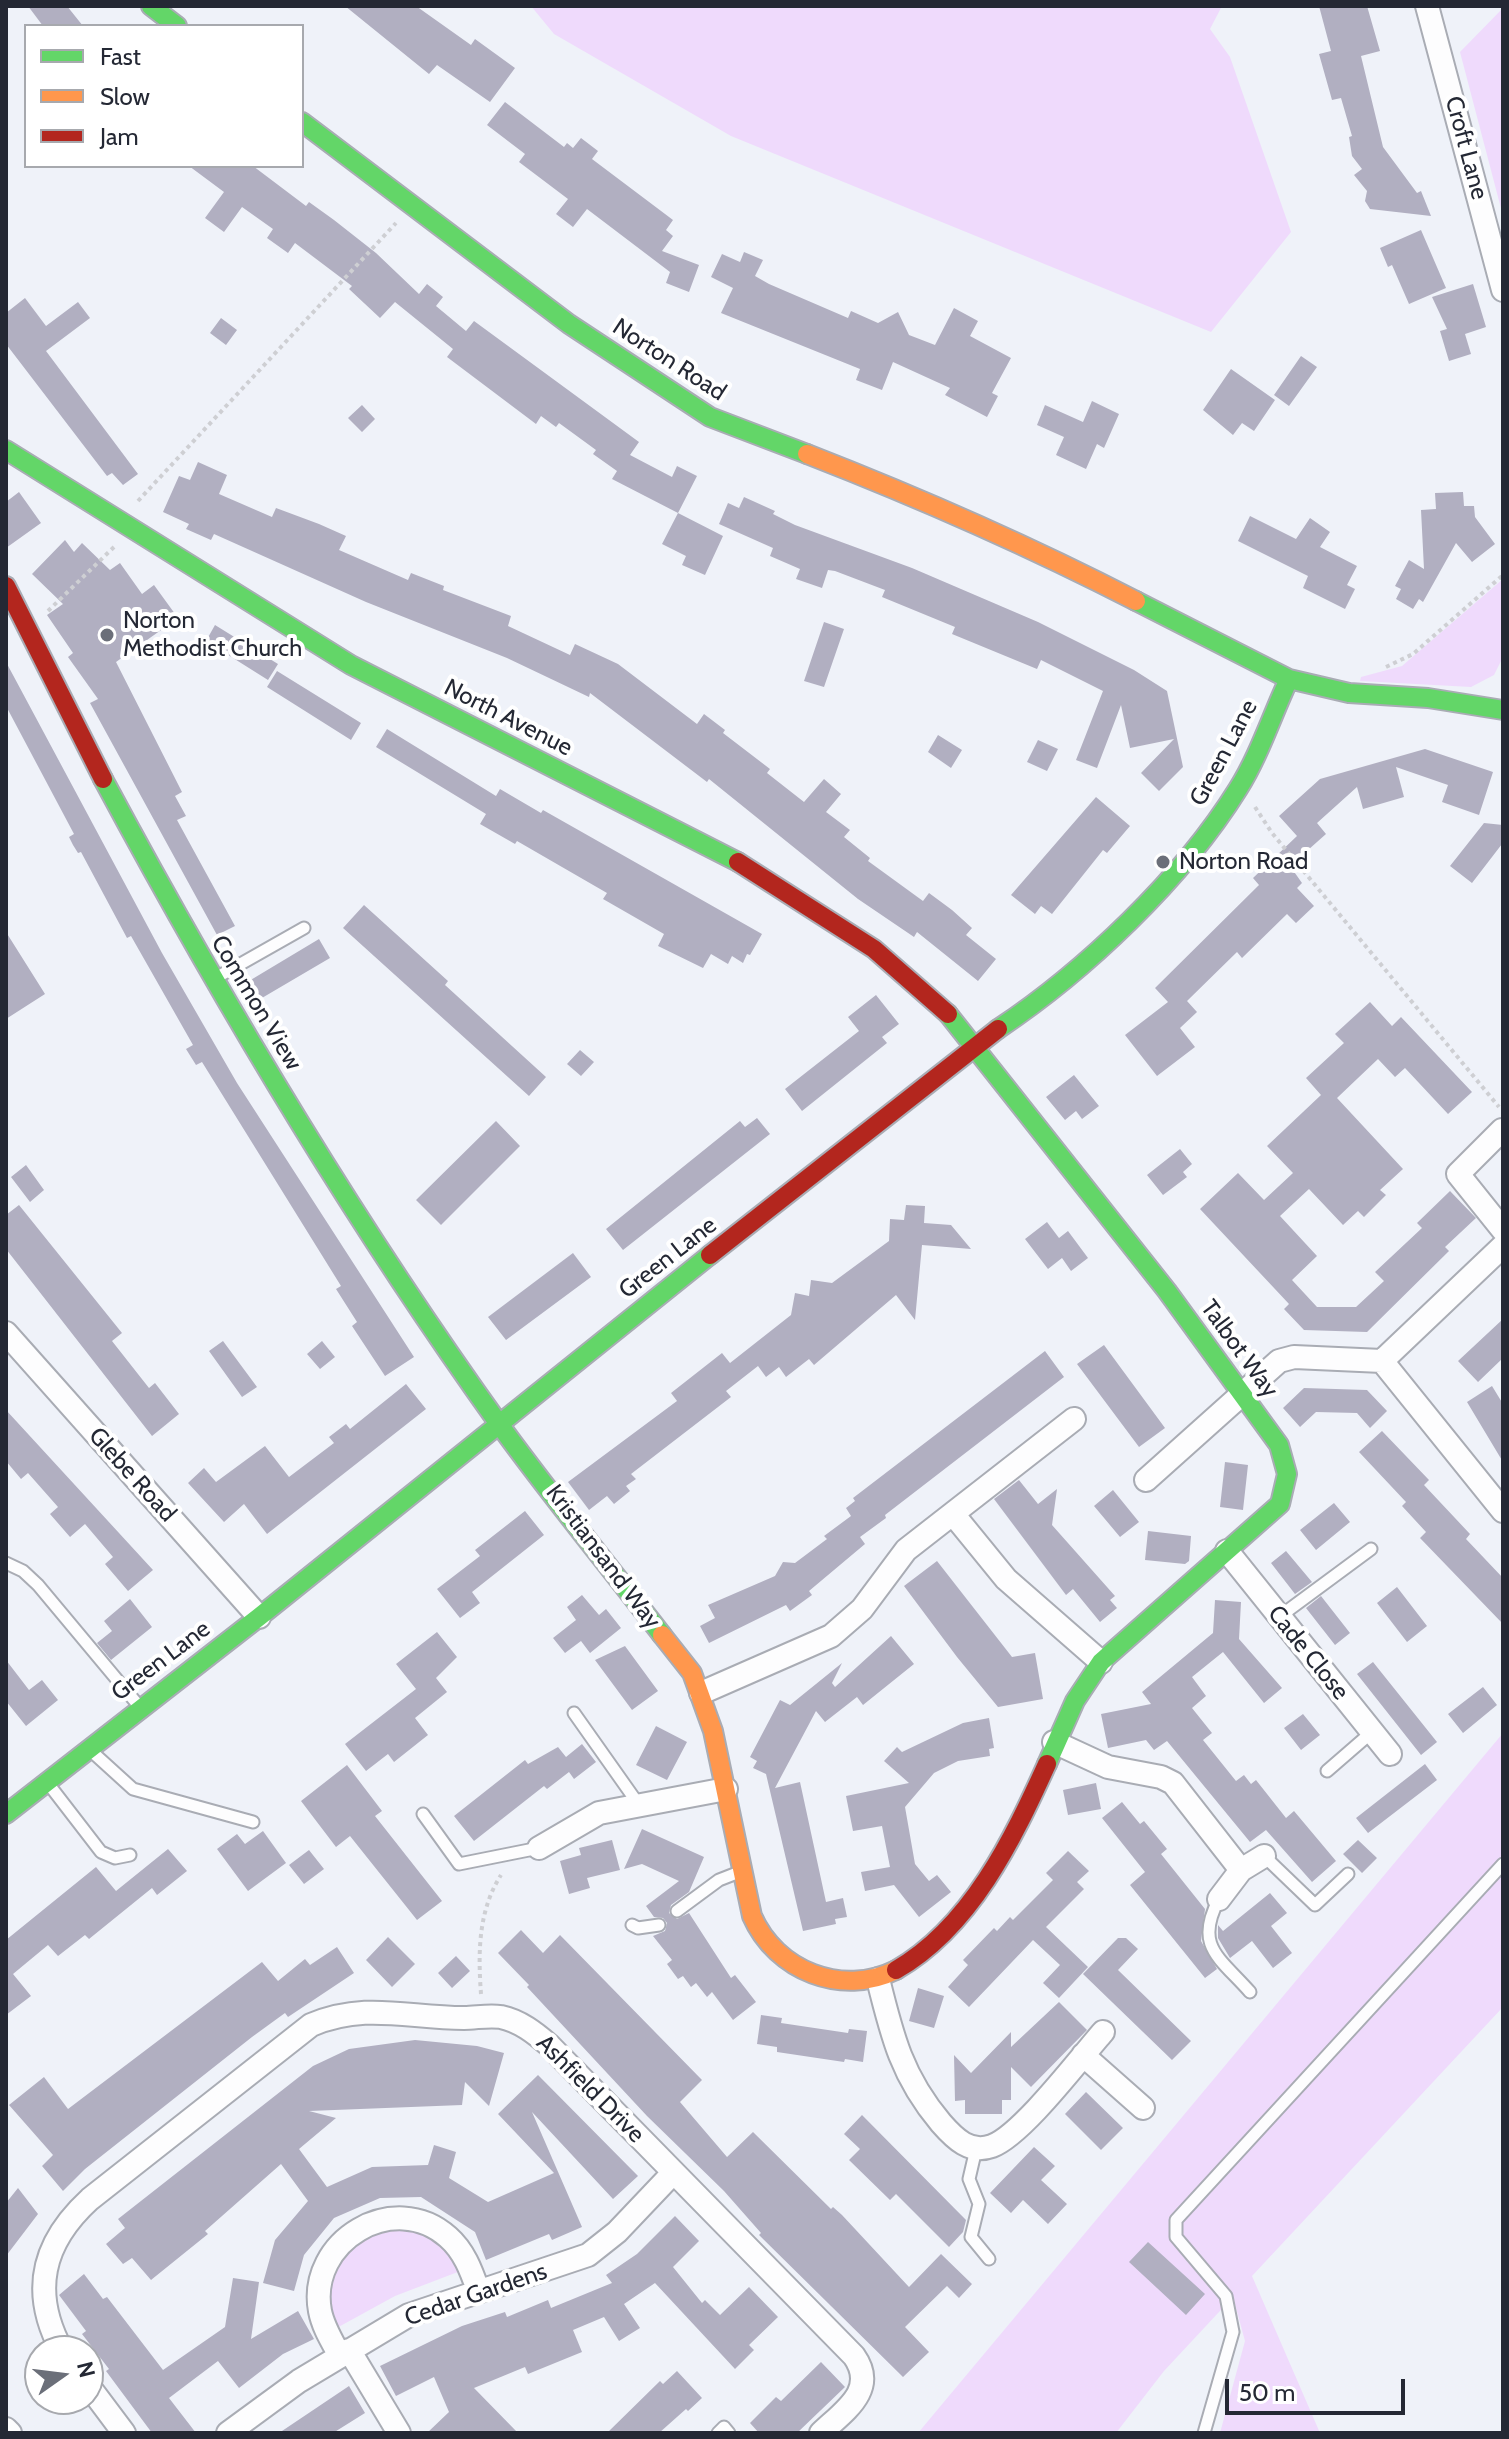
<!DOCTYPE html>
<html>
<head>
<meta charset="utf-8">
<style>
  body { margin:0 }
  #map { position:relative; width:1509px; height:2439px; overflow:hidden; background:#eff2f9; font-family:Cabin,sans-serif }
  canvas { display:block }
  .frame { position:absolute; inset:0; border:8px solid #242834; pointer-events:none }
  .legend { position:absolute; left:24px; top:24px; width:280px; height:144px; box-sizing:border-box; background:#fff; border:2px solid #a7a9ae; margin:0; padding:10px 14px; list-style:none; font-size:24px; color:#242834 }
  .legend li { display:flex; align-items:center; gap:16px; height:40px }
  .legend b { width:40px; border:2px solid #a7a9ae }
  .north { position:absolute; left:24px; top:2335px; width:80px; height:80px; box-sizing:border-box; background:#fff; border:2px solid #a7a9ae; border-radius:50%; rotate:76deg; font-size:22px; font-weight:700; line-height:32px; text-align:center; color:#242834 }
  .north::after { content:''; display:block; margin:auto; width:28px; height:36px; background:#6b6f79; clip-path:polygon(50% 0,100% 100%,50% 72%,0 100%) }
  .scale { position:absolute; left:1225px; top:2379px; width:180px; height:36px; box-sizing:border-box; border:4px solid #242834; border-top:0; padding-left:10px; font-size:24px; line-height:28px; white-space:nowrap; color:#242834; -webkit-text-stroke:6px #fff; paint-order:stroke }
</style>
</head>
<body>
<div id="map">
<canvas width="1509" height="2439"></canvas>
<div class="frame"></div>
<ul class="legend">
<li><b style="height:10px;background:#63d668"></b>Fast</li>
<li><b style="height:10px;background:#ff974d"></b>Slow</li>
<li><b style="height:10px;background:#b3261e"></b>Jam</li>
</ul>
<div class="north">N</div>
<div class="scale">50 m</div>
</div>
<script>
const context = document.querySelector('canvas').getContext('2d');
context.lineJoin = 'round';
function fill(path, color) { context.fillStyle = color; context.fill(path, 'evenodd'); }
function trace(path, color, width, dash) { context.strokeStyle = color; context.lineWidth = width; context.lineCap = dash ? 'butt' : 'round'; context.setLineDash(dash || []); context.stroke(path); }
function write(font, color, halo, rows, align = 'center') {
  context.font = font + ' Cabin,sans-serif'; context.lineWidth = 8; context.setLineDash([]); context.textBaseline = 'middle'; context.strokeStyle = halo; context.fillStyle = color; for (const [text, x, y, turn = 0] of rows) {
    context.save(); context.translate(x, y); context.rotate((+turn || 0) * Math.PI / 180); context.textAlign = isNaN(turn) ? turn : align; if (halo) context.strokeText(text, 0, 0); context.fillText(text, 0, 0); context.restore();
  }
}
fill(new Path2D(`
  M531 6H1222L1210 29 1230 57 1291 232 1211 332 731 136 554 34Z
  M1503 8V216L1460 52Z
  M1503 579V657L1494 675 1471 687 1360 681 1361 677 1402 666Z
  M1503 1733V2007L1252 2276 1320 2433H1220L1245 2341 1233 2297 1164 2371 1116 2433H918Z
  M403 2226 436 2237 463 2270 395 2296 333 2330C322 2292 328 2252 366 2232 376 2227 392 2228 403 2226Z`), '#efdafc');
fill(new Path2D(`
  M28 6H67L83 26H43Z
  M345 6H416L471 45 475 39 515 68 490 102 437 65 429 74Z
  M1319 6H1367L1380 51 1361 56 1383 147 1417 193 1421 191 1431 216 1370 209 1365 201 1367 191 1354 175 1362 169 1352 156 1349 137 1352 136 1341 98 1332 100 1319 54 1331 51Z
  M505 102 564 147 567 143 573 148 581 138 598 151 592 159 673 220 666 230 673 236 662 251 699 265 689 292 666 283 670 272 587 209 573 227 556 214 568 199 519 162 525 154 487 125Z
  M189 166H253L306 206 309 202 334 220 376 253 419 294 427 284 443 297 436 306 466 331 474 321 639 442 630 455 672 477 677 466 697 476 678 513 612 479 617 471 593 454 596 450 559 423 556 427 541 416 536 424 447 357 453 349 395 302 380 318 349 289 352 286 295 243 288 253 267 238 273 229 242 207 224 232 205 218 224 192Z
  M1421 230 1446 288 1409 304 1392 265 1388 267 1380 248Z
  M744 252 763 260 755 276 769 284 848 318 851 311 878 323 898 312 909 335 935 345 954 308 978 321 970 336 1011 358 992 393 998 396 987 417 945 395 950 388 893 362 882 390 856 380 860 369 721 313 733 288 711 277 722 254 740 262Z
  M1473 284 1486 327 1465 334 1471 354 1449 361 1440 331 1447 329 1432 297Z
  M25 298 46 326 78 302 90 318 46 351 138 474 123 485 112 473 107 476 6 344V313Z
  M221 318 237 330 226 345 210 333Z
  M1301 356 1317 367 1289 406 1274 395Z
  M1231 369 1275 400 1254 431 1242 423 1233 435 1203 410Z
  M1092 401 1119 414 1104 448 1097 444 1086 469 1056 455 1064 437 1037 425 1045 405 1083 422Z
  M362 405 375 419 362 432 348 418Z
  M198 462 227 475 219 494 272 517 276 508 319 524 346 536 339 550 408 580 411 573 444 586 443 590 511 616 508 626 570 655 575 644 618 664 697 724 704 714 725 730 723 733 770 769 767 773 804 802 824 779 841 794 826 812 850 830 844 837 870 858 868 861 923 901 929 893 952 910 972 928 966 935 996 959 978 981 917 932 914 937 858 899 709 779 707 782 590 693 589 697 507 658 366 602 214 534 211 540 186 529 189 524 163 512 179 476 190 480Z
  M19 492 41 523 6 548V502Z
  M1463 492 1464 506H1474L1475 517 1495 544 1472 562 1456 543 1423 602 1419 599 1413 609 1396 599 1401 589 1395 586 1409 560 1424 569 1421 510 1436 509 1435 493Z
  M744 497 775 511 773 514 795 525 912 568 1038 622 1134 670 1167 691 1183 767 1159 791 1141 773 1174 739 1130 748 1121 705 1097 768 1076 760 1103 691 1041 660 1037 669 952 634 955 627 882 597 885 590 835 571 828 570 822 588 796 579 800 569 770 556 773 548 719 524 728 503 739 508Z
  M678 513 723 536 705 575 682 565 686 556 662 544Z
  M1250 516 1296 539 1310 518 1330 532 1320 547 1357 566 1347 585 1355 589 1345 609 1303 588 1308 576 1238 541Z
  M65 540 74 552 82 543 110 570 120 563 142 594 154 585 178 618 116 662 182 792 175 796 186 816 177 820 235 926 217 935 90 703 98 699 68 657 73 653 47 615 63 604 32 574Z
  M824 622 844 629 824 687 804 681Z
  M215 625 278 664 268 680 206 641Z
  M6 662 162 953 237 1083 414 1357 385 1376 352 1326 357 1322 336 1289 341 1286 202 1062 196 1065 186 1049 193 1045 131 936 127 938 81 852 78 853 73 845 69 837 74 834 6 706Z
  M277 671 361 723 351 740 267 687Z
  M387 729 496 796 500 789 541 813 543 810 762 934 750 955 747 954 743 963 732 956 728 964 711 954 703 968 658 946 664 934 603 899 607 893 517 841 515 844 480 824 486 814 376 747Z
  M938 735 962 750 951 768 928 752Z
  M1038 740 1058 749 1047 771 1027 762Z
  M1425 749 1493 772 1479 815 1442 802 1448 785 1396 767 1404 797 1363 809 1357 787 1317 823 1326 834 1290 866 1302 883 1297 888 1314 906 1296 923 1287 914 1242 958 1237 952 1187 1001 1197 1012 1180 1028 1195 1047 1157 1076 1125 1035 1168 1002 1155 988 1259 885 1253 878 1297 836 1279 816 1320 779Z
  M1096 797 1130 826 1107 853 1103 850 1052 914 1041 906 1035 914 1011 895Z
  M1484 823 1503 825 1502 844 1472 883 1450 866Z
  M364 905 448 981 445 985 546 1077 529 1096 343 928Z
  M6 932 45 994 6 1019Z
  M319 939 330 958 250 1005 239 987Z
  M876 995 899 1024 882 1037 887 1043 802 1111 785 1089 859 1031 848 1017Z
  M1370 1002 1392 1026 1401 1017 1472 1092 1448 1114 1405 1068 1395 1077 1378 1059 1337 1098 1403 1169 1380 1190 1386 1195 1364 1217 1358 1211 1343 1225 1309 1189 1280 1216 1317 1256 1292 1280 1317 1307H1356L1384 1281 1375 1272 1422 1228 1417 1223 1450 1191 1476 1218 1445 1247 1449 1251 1367 1332 1304 1330 1284 1309 1289 1304 1200 1209 1238 1173 1264 1200 1293 1173 1267 1146 1321 1095 1306 1078 1344 1043 1335 1034Z
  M580 1050 594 1062 581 1076 567 1064Z
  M1074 1075 1099 1106 1082 1119 1076 1111 1065 1120 1046 1097Z
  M757 1118 770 1134 623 1250 606 1229 740 1121 745 1127Z
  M496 1121 520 1146 441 1225 416 1200Z
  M1180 1149 1192 1164 1183 1172 1187 1177 1163 1195 1147 1175Z
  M26 1165 44 1190 30 1202 11 1177Z
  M19 1205 122 1333 112 1341 149 1388 155 1383 179 1414 152 1436 6 1249V1215Z
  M906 1205 925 1206 924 1223 951 1225 971 1249 922 1245 915 1320 896 1295 814 1365 809 1359 786 1377 779 1367 766 1377 758 1366 726 1391 731 1397 631 1474 636 1479 626 1486 630 1491 614 1504 607 1496 589 1510 568 1482 677 1401 671 1393 722 1353 730 1363 791 1315 795 1293 809 1296 811 1280 832 1283 889 1241 890 1219 904 1220Z
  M1047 1222 1059 1238 1068 1231 1088 1258 1071 1271 1062 1258 1048 1269 1025 1239Z
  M573 1253 591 1277 506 1340 488 1317Z
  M1503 1319V1358L1478 1382 1458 1361Z
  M223 1341 257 1387 242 1397 209 1351Z
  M322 1341 335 1357 320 1369 307 1354Z
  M1104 1345 1165 1428 1139 1447 1077 1364Z
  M1045 1351 1064 1377 885 1515 886 1518 860 1537 865 1544 809 1591 812 1595 790 1611 786 1605 709 1643 700 1626 715 1618 708 1605 775 1576 783 1562 795 1563 827 1539 824 1536 851 1516 846 1508 855 1501 853 1498Z
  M406 1384 426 1409 267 1534 244 1504 224 1522 188 1483 204 1468 216 1482 265 1446 289 1477 334 1443 329 1437 346 1424 350 1429Z
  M1492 1386 1503 1404V1462L1467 1402Z
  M1304 1388 1367 1390 1387 1411 1370 1428 1357 1413 1316 1412 1300 1427 1283 1408Z
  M6 1410 153 1570 128 1591 105 1564 113 1557 85 1524 70 1537 50 1514 58 1507 28 1473 21 1479 6 1461Z
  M1382 1431 1429 1480 1424 1485 1470 1534 1466 1539 1503 1578V1624L1420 1538 1426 1532 1402 1506 1406 1502 1359 1452Z
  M1225 1462 1248 1465 1243 1510 1220 1507Z
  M1019 1480 1038 1504 1057 1489 1052 1525 1115 1596 1110 1600 1117 1608 1100 1622 1073 1589 1066 1595 994 1499Z
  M1113 1490 1139 1522 1120 1537 1094 1506Z
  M1334 1503 1350 1522 1316 1550 1300 1530Z
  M525 1511 544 1535 472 1592 480 1603 460 1618 437 1589 480 1556 475 1550Z
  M1148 1531 1191 1536 1189 1561 1185 1564 1145 1560Z
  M1286 1551 1312 1582 1295 1594 1271 1563Z
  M937 1561 1012 1657 1035 1653 1043 1699 998 1707 957 1657 904 1586Z
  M1397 1587 1427 1626 1407 1642 1377 1603Z
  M582 1595 599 1615 606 1609 621 1628 590 1653 581 1641 565 1653 553 1638 576 1620 567 1607Z
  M1321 1596 1350 1633 1335 1645 1306 1608Z
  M130 1599 152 1627 111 1660 97 1643 112 1631 104 1621Z
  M1215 1600 1241 1602 1239 1639 1282 1688 1264 1703 1223 1652 1192 1677 1206 1696 1192 1708 1212 1733 1203 1740 1236 1781 1244 1775 1251 1784 1256 1780 1286 1818 1294 1811 1336 1861 1312 1882 1266 1830 1250 1842 1167 1741 1154 1750 1146 1740 1108 1748 1101 1714 1151 1704 1142 1692 1213 1633Z
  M437 1632 457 1657 436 1678 447 1692 415 1718 428 1735 394 1762 388 1754 366 1771 345 1744 416 1689 396 1664Z
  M891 1636 914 1664 863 1705 857 1697 825 1722 816 1711 775 1788 800 1782 826 1902 843 1898 847 1917 835 1919 836 1924 803 1931 766 1774 753 1768 757 1761 750 1757 780 1700 790 1705 842 1663 832 1683 835 1687Z
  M625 1646 658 1691 632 1710 595 1660Z
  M6 1660 29 1690 42 1680 58 1700 26 1726 6 1701Z
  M1373 1662 1437 1742 1421 1755 1357 1674Z
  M1483 1687 1497 1705 1463 1733 1448 1714Z
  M1303 1714 1320 1735 1301 1750 1284 1728Z
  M989 1718 994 1748 989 1749 990 1756 958 1761 934 1773 905 1807 915 1864 929 1881 937 1875 951 1892 919 1917 894 1885 865 1891 861 1872 890 1867 882 1826 853 1831 846 1796 909 1783 884 1761 897 1747 902 1752 963 1723Z
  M656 1726 687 1742 667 1780 636 1765Z
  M582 1744 596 1762 574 1779 569 1772 547 1789 544 1786 474 1841 454 1816 525 1760 528 1764 558 1747 566 1757Z
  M1425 1764 1437 1780 1368 1833 1356 1818Z
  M347 1765 382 1811 375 1816 442 1901 417 1920 350 1836 336 1847 301 1801Z
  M1096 1783 1101 1809 1068 1815 1063 1790Z
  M1122 1802 1140 1824 1144 1821 1167 1849 1161 1854 1205 1909 1201 1941 1217 1969 1205 1978 1130 1885 1145 1872 1102 1818Z
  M642 1829 704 1857 689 1892 671 1905 669 1913 677 1919 689 1913 731 1978 735 1975 756 2002 733 2020 712 1992 707 1997 696 1983 691 1987 683 1976 678 1979 667 1964 672 1960 653 1936 665 1931 667 1923 663 1918 654 1917 646 1906 679 1881 642 1864 624 1869Z
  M263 1831 286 1863 248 1891 217 1849 237 1834 245 1844Z
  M612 1840 620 1870 587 1878 590 1888 569 1894 560 1861 581 1855 579 1848Z
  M1358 1840 1377 1858 1362 1873 1343 1854Z
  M168 1849 187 1871 157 1895 152 1888 89 1939 85 1935 58 1956 48 1945 13 1974 31 1996 6 2015V1940L96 1867 116 1891Z
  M309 1850 324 1869 304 1884 289 1865Z
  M1068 1851 1089 1871 1077 1882 1084 1889 1046 1927 1088 1967 1059 1998 1043 1983 1060 1965 1033 1940 969 2007 948 1987 968 1965 963 1960 994 1928 997 1931 1010 1917 1013 1920 1053 1880 1046 1873Z
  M1270 1893 1287 1913 1271 1926 1292 1953 1273 1968 1252 1941 1230 1958 1218 1938V1925L1223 1931Z
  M521 1930 543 1953 560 1935 702 2080 680 2102 727 2157 753 2132 831 2209 833 2207 842 2215 909 2287 941 2254 972 2284 959 2298 947 2286 905 2327 929 2352 903 2377 759 2235 761 2233 724 2191 647 2116 527 1987 529 1985 498 1953Z
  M388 1937 415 1964 392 1987 366 1960Z
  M1118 1938H1126L1138 1949 1118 1970 1191 2041 1172 2060 1083 1974Z
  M337 1947 354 1973 288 2017 285 2013 252 2037 85 2169 63 2191 42 2166 53 2155 9 2105 44 2077 68 2109 262 1962 278 1981 305 1959 310 1965Z
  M456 1956 470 1971 452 1988 438 1973Z
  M918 1988 944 1996 934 2028 909 2021Z
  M1059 2002 1087 2030 1031 2087 1011 2067V2100H1002V2114H965V2100L955 2101 954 2055 971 2073 1011 2032V2047Z
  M761 2015 782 2018 781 2023 848 2033 849 2029 867 2031 863 2062 845 2059 844 2062 777 2052V2047L757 2044Z
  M415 2040 477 2046 504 2053 489 2106 465 2082 462 2105 309 2111 336 2118 299 2149 327 2187 372 2167 428 2165 434 2145 456 2152 449 2178 488 2202 554 2173 498 2114 538 2075 638 2176 613 2199 532 2112 582 2227 552 2240 549 2234 486 2260 475 2232 421 2197 380 2198 334 2218 304 2255 294 2291 263 2283 275 2240 308 2201 281 2164 205 2231 208 2234 151 2280 132 2258 123 2264 106 2244 125 2228 118 2219 313 2066 349 2049Z
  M1086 2092 1123 2128 1101 2150 1065 2114Z
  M862 2115 966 2220 963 2232 949 2247 896 2194 890 2200 849 2160 860 2149 844 2134Z
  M1034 2147 1055 2166 1041 2180 1067 2204 1048 2224 1023 2200 1011 2213 990 2193Z
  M18 2188 38 2214 6 2256V2203Z
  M675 2216 699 2241 673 2267 702 2303 705 2300 720 2315 749 2287 778 2317 749 2345 754 2350 735 2369 655 2283 624 2304 640 2328 619 2341 604 2317 573 2330 582 2352 528 2374 525 2367 474 2388 518 2433H427L449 2412 434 2377 396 2396 380 2366 462 2326 505 2312 507 2317 548 2300 551 2308 612 2283 606 2275 637 2254Z
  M1148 2242 1205 2294 1186 2315 1129 2262Z
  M84 2274 103 2299 107 2297 163 2370 225 2327 233 2278 259 2282 251 2339 298 2311 314 2339 283 2354 239 2388 218 2361 169 2398 196 2433H152L106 2371 109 2369 82 2334 86 2331 59 2295Z
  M821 2362 845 2387 797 2433H759L750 2423 776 2397 781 2401Z
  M677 2371 702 2398 688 2411 686 2409 659 2433H607L660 2381 663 2384Z
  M349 2386 365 2413 333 2433H279Z`), '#b1afc1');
const lane = new Path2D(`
  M214 979 304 928
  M6 1563 23 1571 38 1585 139 1706
  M1279 1617 1371 1549
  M574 1713 639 1805
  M89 1749 133 1789 253 1822
  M1327 1771 1372 1732
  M47 1782 101 1852 115 1858 130 1855
  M423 1814 459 1864 539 1848
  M1264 1856 1315 1905 1348 1874
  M1219 1899C1194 1946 1219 1957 1250 1992
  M677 1911 719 1880 742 1871
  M632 1925 638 1928 659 1925
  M976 2149 969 2179 979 2204 971 2237 989 2259
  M718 2433 724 2427 729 2433
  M1204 2433 1233 2332 1226 2296 1176 2237V2220L1503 1864`);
const street = new Path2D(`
  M1427 6 1503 290
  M1502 1130 1458 1174 1503 1230
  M1503 1246 1382 1361 1503 1511
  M6 1333 259 1617
  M1146 1480 1279 1361 1294 1357 1382 1361
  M953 1514 1006 1579 1101 1662
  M1227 1551 1390 1754
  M701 1693 831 1636 862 1609 906 1550 1074 1419
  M1054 1742 1108 1767 1161 1777 1173 1783 1241 1870
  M539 1848 599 1813 726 1789
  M1219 1899 1241 1870 1264 1856
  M878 1979C892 2036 902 2077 941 2123 955 2139 970 2154 992 2146 1022 2135 1080 2058 1103 2032
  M1083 2055 1143 2108
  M349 2350 399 2433
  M62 2351C30 2292 42 2243 90 2199L311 2025C366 2002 407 2018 464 2018 476 2018 488 2015 501 2017 520 2021 535 2033 549 2045L854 2356C878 2390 844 2411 821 2433
  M340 2356C332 2341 323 2327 320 2311 307 2241 394 2189 448 2237 464 2251 471 2270 478 2290
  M88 2385 124 2433
  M6 2429 10 2433
  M228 2433 299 2381 409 2315 588 2255 617 2232 673 2173`);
const fast = new Path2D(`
  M151 6 177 26
  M302 122 569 324 710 417 807 454
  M6 450 351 665 738 862
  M1136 601 1289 679 1349 693 1428 698 1503 710
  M103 779C222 1001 352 1219 499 1424 551 1496 608 1565 662 1635
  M948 1014 1167 1291 1279 1445 1287 1474 1280 1504 1101 1662 1075 1701 1047 1764
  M998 1029C1085 971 1182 879 1238 789 1259 756 1272 715 1289 679
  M6 1814 259 1617 710 1255`);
const slow = new Path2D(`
  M807 454C920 498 1029 546 1136 601
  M662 1635 692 1673 713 1731 752 1916C776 1971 842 1997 896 1970`);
const jam = new Path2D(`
  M6 586 103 779
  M738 862 874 949 948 1014
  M710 1255 998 1029
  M896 1970C971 1927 1013 1839 1047 1764`);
trace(lane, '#a9acb4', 15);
trace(street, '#a9acb4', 26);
trace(fast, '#a9acb4', 22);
trace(slow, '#a9acb4', 22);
trace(jam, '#a9acb4', 22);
trace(new Path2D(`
  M138 501 396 223
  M48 611 114 547
  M1386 667 1413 654 1503 575
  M1255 807 1272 833 1499 1107
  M481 1994C478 1953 478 1911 501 1875`), '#cecfd3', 4, [4, 4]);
trace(lane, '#fdfdfe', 11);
trace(street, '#fdfdfe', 22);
trace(fast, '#63d668', 18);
trace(slow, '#ff974d', 18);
trace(jam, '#b3261e', 18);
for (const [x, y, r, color] of [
  [107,635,8,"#6b6f79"],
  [1163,862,8,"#6b6f79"]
]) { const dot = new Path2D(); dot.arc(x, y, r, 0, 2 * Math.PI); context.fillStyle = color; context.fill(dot); trace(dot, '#fff', 3); }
write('24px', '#242834', '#fff', [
  ["Croft Lane",1466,148,75],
  ["Norton Road",669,360,33],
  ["North Avenue",508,718,27],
  ["Green Lane",1224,753,-62],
  ["Common View",256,1003,59],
  ["Green Lane",668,1258,-38],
  ["Talbot Way",1239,1349,54],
  ["Glebe Road",132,1475,48],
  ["Kristiansand Way",603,1557,53],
  ["Cade Close",1308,1653,51],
  ["Green Lane",161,1661,-37],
  ["Ashfield Drive",590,2089,45],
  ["Cedar Gardens",476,2295,-19]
]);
write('24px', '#242834', '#fff', [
  ["Norton",123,621],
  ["Methodist Church",123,649],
  ["Norton Road",1179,862]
], 'left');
</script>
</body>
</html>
